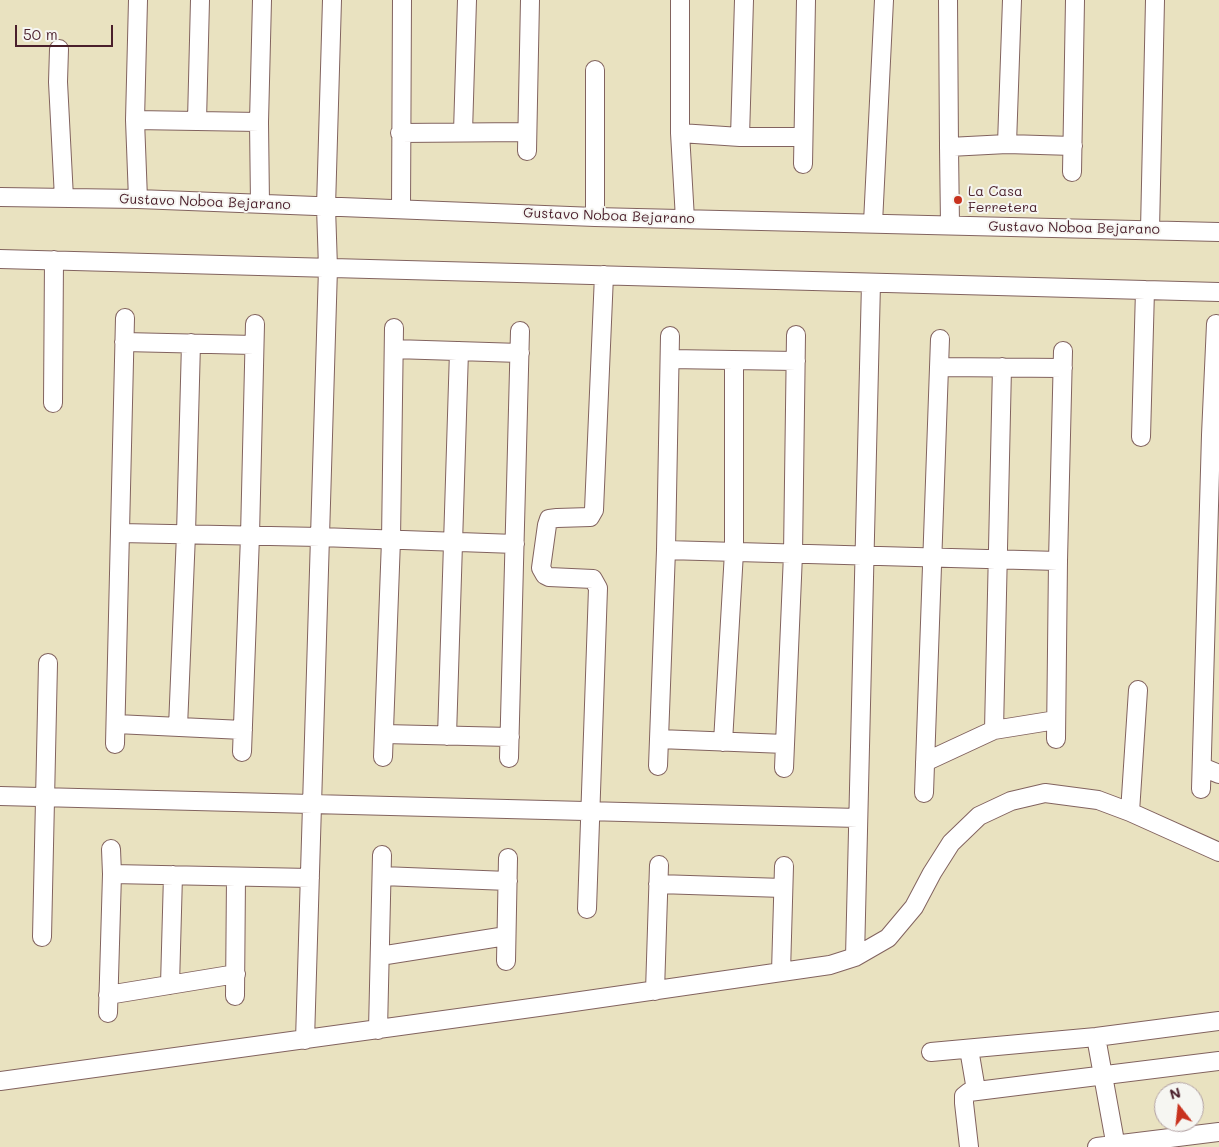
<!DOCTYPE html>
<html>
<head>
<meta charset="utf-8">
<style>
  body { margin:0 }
  #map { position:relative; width:1219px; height:1147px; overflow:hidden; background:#e9e2c0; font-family:Mali,sans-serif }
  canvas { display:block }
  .north { position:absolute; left:1154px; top:1082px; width:50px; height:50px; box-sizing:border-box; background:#f6f6f2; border:1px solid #b1a0a2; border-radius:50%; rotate:344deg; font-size:14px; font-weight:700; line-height:20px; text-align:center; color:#4a1f2b }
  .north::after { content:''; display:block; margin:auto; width:18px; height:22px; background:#c8321e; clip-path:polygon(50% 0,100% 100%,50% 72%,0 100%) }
  .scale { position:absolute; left:15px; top:25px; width:98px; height:22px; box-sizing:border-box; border:2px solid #4a1f2b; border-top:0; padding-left:6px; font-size:15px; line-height:18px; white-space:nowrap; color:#4a1f2b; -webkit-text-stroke:4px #f6f6f2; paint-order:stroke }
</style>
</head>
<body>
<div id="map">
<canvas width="1219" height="1147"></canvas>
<div class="north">N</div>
<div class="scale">50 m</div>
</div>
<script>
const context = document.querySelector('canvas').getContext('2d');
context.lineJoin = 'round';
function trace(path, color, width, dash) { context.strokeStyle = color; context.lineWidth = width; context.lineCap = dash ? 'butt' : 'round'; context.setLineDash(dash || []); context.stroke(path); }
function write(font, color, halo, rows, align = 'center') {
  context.font = font + ' Mali,sans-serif'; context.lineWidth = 4; context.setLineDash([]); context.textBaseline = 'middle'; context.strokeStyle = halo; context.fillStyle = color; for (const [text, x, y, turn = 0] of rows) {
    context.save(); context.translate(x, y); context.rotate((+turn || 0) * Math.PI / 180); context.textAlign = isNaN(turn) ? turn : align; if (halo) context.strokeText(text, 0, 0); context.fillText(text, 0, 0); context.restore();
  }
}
const minor = new Path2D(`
  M138 0 135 120 138 199
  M680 0V133L685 219
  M948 0 949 147 950 225
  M59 49 58 82 64 198
  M595 70V217
  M135 120 259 122
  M197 121 200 0
  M463 132 467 0
  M400 133 527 132
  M680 133 740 137H803
  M740 137 744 0
  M1007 144 1012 0
  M949 147 1007 144 1073 146
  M527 151 530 0
  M803 164 806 0
  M1072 172 1075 0
  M0 197 138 199 595 217 1219 232
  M260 204 259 122 262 0
  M401 209 402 0
  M873 223 884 0
  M1150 230 1155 0
  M0 259 1219 292
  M124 342 254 345
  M394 349 520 353
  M670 359 796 361
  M939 367 1063 368
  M53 403 54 260
  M1141 437 1145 290
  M120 533 320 537 515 544
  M666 550 1058 561
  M116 724 243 730
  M178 727 186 534 191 343
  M994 730 1002 367
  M384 734 510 737
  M447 736 459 351
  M659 739 785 744
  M1056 739 1058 561 1063 351
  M723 742 734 552V360
  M115 744 125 318
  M242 752 250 536 255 324
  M383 757 391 540 394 328
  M509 758 520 331
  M925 762 994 730 1056 720
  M658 766 666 550 670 336
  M1202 767 1219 774
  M784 768 793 554 796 335
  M1201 789 1211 435 1216 324
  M924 793 940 339
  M0 796 858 818
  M1130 812 1138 690
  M112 874 310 878
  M382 876 508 881
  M658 884 783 888
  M587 909 598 588 593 579 549 577 545 575 541 568 547 525 549 519 557 518 590 517 594 510 604 275
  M42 937 48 663
  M380 956 506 936
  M855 957 871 283
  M506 961 508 858
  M781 972 784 866
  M170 985 173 875
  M655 991 659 865
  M108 995 236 974
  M235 996 236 877
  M108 1013 112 874 111 849
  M378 1030 382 855
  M1096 1037 1116 1147
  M305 1040 328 268 326 207 332 0
  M969 1049 976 1090
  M931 1052 1096 1037 1219 1021
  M0 1081 560 1004 830 965 855 957 888 938 914 907 932 873 951 843 979 816 1011 801 1045 793 1098 800 1130 812 1219 852
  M969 1147 964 1103V1096L969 1092 1219 1061
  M1097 1147 1219 1132`);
trace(minor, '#82635f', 20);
trace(minor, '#fff', 18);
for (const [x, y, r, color] of [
  [958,200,5,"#c8321e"]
]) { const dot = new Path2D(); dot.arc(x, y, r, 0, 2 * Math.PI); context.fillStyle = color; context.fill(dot); trace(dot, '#f6f6f2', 2); }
write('14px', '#4a1f2b', '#f6f6f2', [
  ["La Casa",968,192],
  ["Ferretera",968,208]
], 'left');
write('14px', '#4a1f2b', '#f6f6f2', [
  ["Gustavo Noboa Bejarano",205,202,2],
  ["Gustavo Noboa Bejarano",609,216,2],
  ["Gustavo Noboa Bejarano",1074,228,1]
]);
</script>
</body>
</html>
